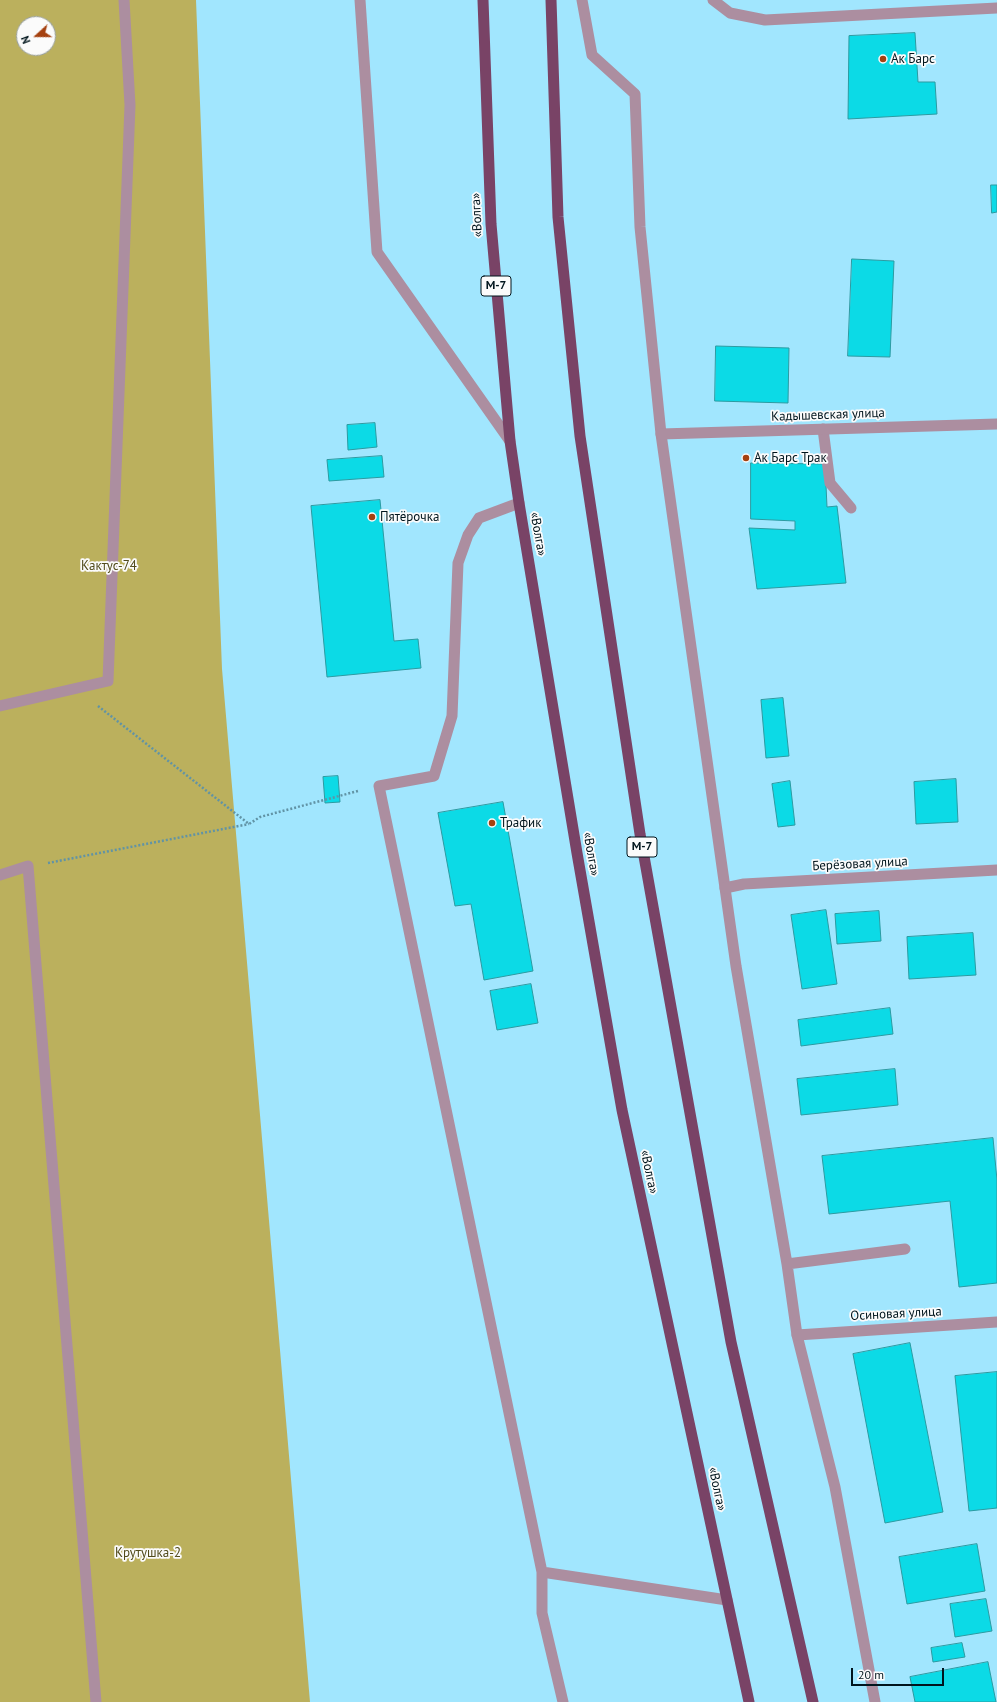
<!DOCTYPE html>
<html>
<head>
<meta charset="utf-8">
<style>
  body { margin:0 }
  #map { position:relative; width:997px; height:1702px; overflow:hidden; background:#a1e6fe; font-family:"PT Sans",sans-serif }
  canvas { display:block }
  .north { position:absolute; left:16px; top:16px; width:40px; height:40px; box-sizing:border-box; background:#fbfbfb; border:1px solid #979fa2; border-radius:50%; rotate:249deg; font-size:11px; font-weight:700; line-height:16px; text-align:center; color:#00151d }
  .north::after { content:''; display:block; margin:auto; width:14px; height:18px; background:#a54110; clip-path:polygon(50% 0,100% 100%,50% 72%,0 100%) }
  .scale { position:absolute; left:851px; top:1668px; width:93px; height:18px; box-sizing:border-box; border:2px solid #00151d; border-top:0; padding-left:5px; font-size:12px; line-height:14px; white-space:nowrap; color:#00151d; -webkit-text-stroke:3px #fbfbfb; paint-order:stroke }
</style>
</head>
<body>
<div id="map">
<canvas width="997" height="1702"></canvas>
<div class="north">N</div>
<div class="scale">20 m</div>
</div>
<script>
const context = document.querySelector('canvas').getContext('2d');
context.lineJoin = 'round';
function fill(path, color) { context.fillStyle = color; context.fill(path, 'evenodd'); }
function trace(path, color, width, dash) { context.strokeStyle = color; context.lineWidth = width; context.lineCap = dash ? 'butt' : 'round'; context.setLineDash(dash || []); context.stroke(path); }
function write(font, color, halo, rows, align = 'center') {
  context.font = font + ' "PT Sans",sans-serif'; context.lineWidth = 3.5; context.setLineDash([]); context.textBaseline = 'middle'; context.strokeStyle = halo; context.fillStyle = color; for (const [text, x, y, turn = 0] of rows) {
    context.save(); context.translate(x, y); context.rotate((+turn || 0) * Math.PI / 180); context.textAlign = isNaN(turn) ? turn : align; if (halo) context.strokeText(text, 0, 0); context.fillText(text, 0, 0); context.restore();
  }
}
fill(new Path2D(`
  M0 0H196L222 669 310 1702H0ZM24 24H48V48H24Z`), '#bbb05d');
const building = new Path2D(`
  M915 33 918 82H935L937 114 848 119 849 36Z
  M991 185H997V212L992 213Z
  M852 259 894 261 890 357 848 356Z
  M716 346 789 348 788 403 715 401Z
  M375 423 377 447 348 450 347 425Z
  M382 456 384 477 329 481 327 460Z
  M751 463 825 464 827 507 837 506 846 583 757 589 749 528 795 530V521L751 519Z
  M380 500 394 641 418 639 421 668 327 677 311 506Z
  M783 698 789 756 766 758 761 700Z
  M338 776 340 802 325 803 323 777Z
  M956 779 958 822 916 824 914 782Z
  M790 781 795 825 778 827 772 784Z
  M503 802 533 971 484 980 471 904 455 906 438 813Z
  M826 910 837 984 802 989 791 915Z
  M879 911 881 941 837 944 835 914Z
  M973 933 976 975 909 979 907 937Z
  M531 984 538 1023 497 1030 490 991Z
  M890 1008 893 1034 801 1046 798 1020Z
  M895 1069 898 1105 801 1115 797 1079Z
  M993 1138 997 1180V1283L959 1287 950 1201 829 1214 822 1156Z
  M910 1343 943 1512 885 1523 853 1354Z
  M997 1372V1508L969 1511 955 1376Z
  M977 1544 985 1591 907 1604 899 1557Z
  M986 1599 992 1631 955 1637 950 1604Z
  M962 1643 965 1657 933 1662 931 1648Z
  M988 1662 996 1702H915L910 1677Z`);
fill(building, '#0cdae6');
trace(building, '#2c9aa1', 1);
trace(new Path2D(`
  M98 706 249 824 260 817 358 791
  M48 863 249 824`), '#6193a5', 2.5, [2, 2]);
trace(new Path2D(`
  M360 0 377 252 510 441
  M582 0 592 55 635 94 640 227 661 434 736 966 787 1264 797 1335 835 1487 875 1702
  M823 429 830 483 851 508
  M519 503 479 518 468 535 458 563 452 716 434 776 379 786 542 1572V1613L563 1702
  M0 706 108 681 130 105 124 0
  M0 875 28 866 96 1702
  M787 1264 905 1249
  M542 1572 727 1600`), '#ac8ea0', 11);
trace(new Path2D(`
  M713 0 730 13 765 20 997 8
  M661 434 997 424
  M725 888 744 884 997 870
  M797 1335 997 1322`), '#ac8ea0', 11);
trace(new Path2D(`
  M483 0 491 224 510 441 519 503 577 853 622 1110 749 1702
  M551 0 558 217 580 436 640 834 731 1342 813 1702`), '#794366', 11);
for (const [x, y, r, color] of [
  [883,59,4,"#a54110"],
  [746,458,4,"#a54110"],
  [372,517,4,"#a54110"],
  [492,823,4,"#a54110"]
]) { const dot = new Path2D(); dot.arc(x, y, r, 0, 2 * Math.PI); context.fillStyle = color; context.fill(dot); trace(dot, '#fbfbfb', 1.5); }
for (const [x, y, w] of [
  [496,286,30],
  [642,847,30]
]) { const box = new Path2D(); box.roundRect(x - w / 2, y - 10, w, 20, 3); context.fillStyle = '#fbfbfb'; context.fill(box); trace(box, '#00151d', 1); }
write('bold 12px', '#00151d', null, [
  ["М-7",496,286],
  ["М-7",642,847]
]);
write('13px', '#00151d', '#fbfbfb', [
  ["Ак Барс",891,59],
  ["Ак Барс Трак",754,458],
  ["Пятёрочка",380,517],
  ["Трафик",500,823]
], 'left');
write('13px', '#00151d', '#fbfbfb', [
  ["«Волга»",477,215,-93],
  ["Кадышевская улица",828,415,-2],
  ["«Волга»",538,534,80],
  ["«Волга»",591,854,80],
  ["Берёзовая улица",860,864,-3],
  ["«Волга»",649,1172,78],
  ["Осиновая улица",896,1314,-3],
  ["«Волга»",717,1489,78]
]);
write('13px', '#514b1b', '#fbfbfb', [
  ["Кактус-74",109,566],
  ["Крутушка-2",148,1553]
]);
</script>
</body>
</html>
